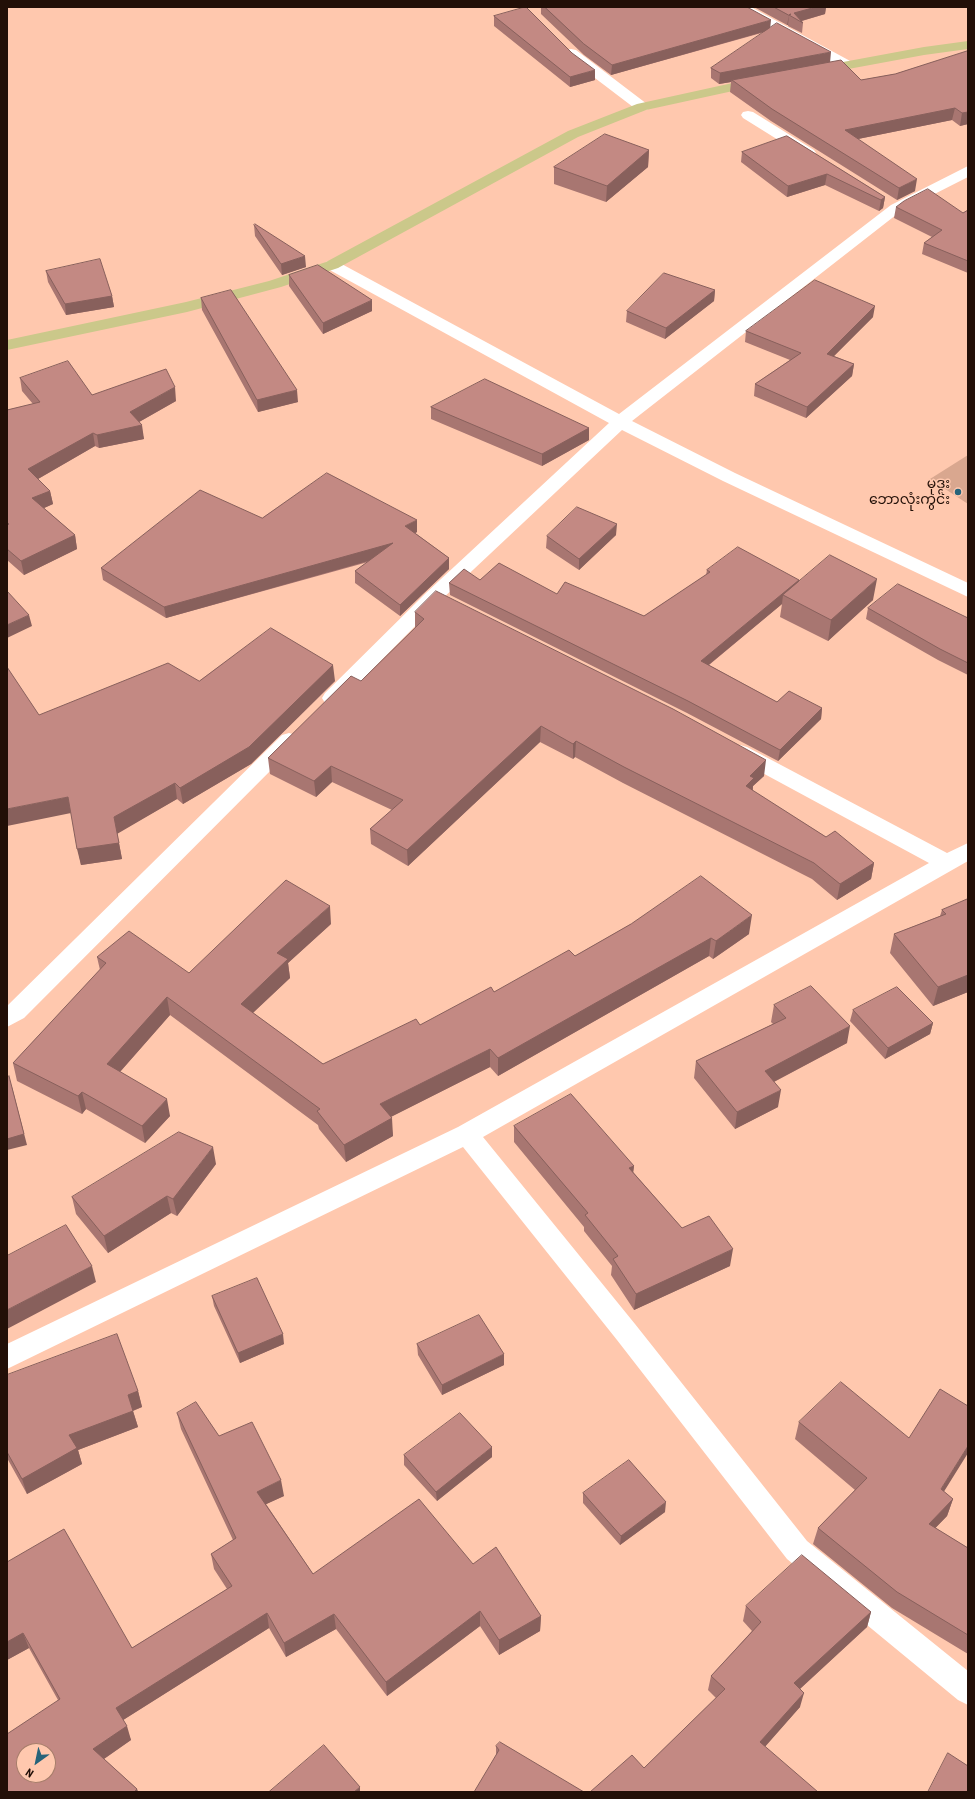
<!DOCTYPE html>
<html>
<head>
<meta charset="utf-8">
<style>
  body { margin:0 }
  #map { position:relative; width:975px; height:1799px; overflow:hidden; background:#ffc8ae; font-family:"Roboto Condensed",sans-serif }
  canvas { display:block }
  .frame { position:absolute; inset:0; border:8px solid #220f07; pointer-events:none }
  .north { position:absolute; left:16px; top:1743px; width:40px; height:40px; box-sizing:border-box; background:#ffc8ae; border:1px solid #a77e6b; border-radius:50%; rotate:213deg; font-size:11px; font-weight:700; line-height:16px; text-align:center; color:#220f07 }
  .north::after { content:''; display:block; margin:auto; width:14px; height:18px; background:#26637a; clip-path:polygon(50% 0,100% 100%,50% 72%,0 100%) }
</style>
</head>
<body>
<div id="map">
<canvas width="975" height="1799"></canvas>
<div class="frame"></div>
<div class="north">N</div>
</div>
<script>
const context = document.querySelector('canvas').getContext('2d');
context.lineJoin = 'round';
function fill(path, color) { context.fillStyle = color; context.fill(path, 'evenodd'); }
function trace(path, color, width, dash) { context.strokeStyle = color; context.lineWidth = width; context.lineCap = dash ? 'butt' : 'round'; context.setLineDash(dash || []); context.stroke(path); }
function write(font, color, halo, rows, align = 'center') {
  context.font = font + ' "Roboto Condensed","Noto Sans Myanmar",sans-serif'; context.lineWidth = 3; context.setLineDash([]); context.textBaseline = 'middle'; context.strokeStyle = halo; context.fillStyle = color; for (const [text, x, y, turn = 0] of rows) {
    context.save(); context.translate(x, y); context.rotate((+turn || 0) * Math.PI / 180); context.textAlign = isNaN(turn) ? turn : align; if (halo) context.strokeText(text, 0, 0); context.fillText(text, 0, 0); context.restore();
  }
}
fill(new Path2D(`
  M968 455V504L930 479Z`), '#d9a78f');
fill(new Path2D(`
  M734 7H751L852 62 854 65 852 68H842L736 10Z
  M571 49 576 50 647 104 649 107 647 110H637L566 56 564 53 566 50Z
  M748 111 753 112 814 150 816 153 814 156H804L743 118 741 115 743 112Z
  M968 166V177L901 211 632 421 735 473 968 583V597L723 481 622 430 441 600 339 703 332 705 325 703 322 698 325 693 427 592 609 423 326 268 324 265 326 262 332 260 338 262 619 414 891 205Z
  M289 733 296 735 299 740 296 745 24 1018 7 1027V1006L282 735Z
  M740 745 747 747 947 853 968 843V861L483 1137 635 1324 807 1541 968 1671V1705L958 1700 787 1559 617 1340 463 1147 7 1369V1344L458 1127 929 863 733 757 730 752 733 747Z`), '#fff');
fill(new Path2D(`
  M968 41V49L924 55 816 75 811 74 809 71 811 68 816 67 924 47Z
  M760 77 765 78 767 81 765 84 646 110 578 137 338 268 281 287 187 312 7 350V340L186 302 269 281 326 262 568 131 637 104Z`), '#cbc88a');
fill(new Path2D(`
  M541 7H747L770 28 861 80 895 74 968 51V124L960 126 952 120 858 139 915 191 897 200 771 121 730 92 731 82 719 84 711 78V68L765 32 611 75 584 55 541 14Z
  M754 7H826L825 14 802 21 803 23 802 33 788 26V25H787Z
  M494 16 595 80 570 87 494 26Z
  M787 136 885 197 883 208 879 211 825 185 787 197 741 162 742 152Z
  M649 150 648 167 606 202 554 184V167Z
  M896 207 963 213 968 210V273L922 254 924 243 932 237 894 218Z
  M254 225 306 267 282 275 255 236Z
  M46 271 112 296 114 307 66 315 48 282Z
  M289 275 372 311 323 334 289 286Z
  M715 290 714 301 665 339 626 322 627 311Z
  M201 298 298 402 258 412 202 310Z
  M873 317 834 356 854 364 852 376 806 418 754 396 755 384 790 360 745 342 746 331Z
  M20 378 92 395 176 401 139 422 144 439 99 448 95 446 38 479 50 491 53 504 44 508 75 535 77 549 24 575 7 560V410L33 404 22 391Z
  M431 407 589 428V440L542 466 431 419Z
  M262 518 417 532 415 533 449 558V569L400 616 355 583V571L368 562 166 618 103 580 101 568Z
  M616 535 579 570 546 548 547 536Z
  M707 570 799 580V582L873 600 828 641 780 617 782 604 709 665 777 702 822 708 821 719 778 761 687 713 450 595 449 583 480 580 557 594 644 616 706 575Z
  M868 608 968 618V675L938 660 866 619Z
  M415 612 764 776 753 786V791L826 837 874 863 871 879 837 900 812 879 623 783 575 757 573 759 540 742 408 866 371 844 370 829 392 810 332 782 316 797 270 774 268 758 361 681 415 628Z
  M199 681H335L251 764 183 804 177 799 117 833 122 859 81 865 71 814 39 715Z
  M968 899V992L933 1006 890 953 894 934 940 916 942 910Z
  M331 924 288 963 290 978 253 1013 323 1064 420 1025 575 956 631 924 749 934 713 959 709 956 498 1076 490 1067 390 1117 393 1136 346 1162 319 1129 318 1125 170 1015 120 1072 170 1116 145 1143 86 1109 82 1114 17 1081 13 1063 100 970 97 957 189 973Z
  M774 1005 847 1043 774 1082 778 1107 735 1129 694 1078 696 1061 773 1024 771 1022Z
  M853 1010 933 1023 930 1034 885 1059 850 1021Z
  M514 1126 634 1166 633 1172 682 1228 730 1266 634 1310 611 1275 612 1266 584 1231V1227L514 1142Z
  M216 1164 177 1216 171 1213 108 1253 76 1214 72 1197Z
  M212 1296 284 1344 240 1363 214 1306Z
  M417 1344 504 1365 442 1395 418 1355Z
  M7 1375 138 1391 142 1407 133 1411 138 1427 78 1450 82 1464 27 1494 7 1458Z
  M177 1413 219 1436 284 1496 266 1504 313 1574 473 1564 541 1616 540 1631 499 1655 480 1626 387 1696 336 1629 286 1657 269 1628 123 1720 131 1740 104 1759 137 1789 138 1792H7L58 1700 29 1648 7 1660V1562L132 1648 227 1589 214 1569 211 1554 233 1540 181 1429Z
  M799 1422 944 1492 953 1499 947 1516 935 1528 968 1548V1654L892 1608 813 1544 818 1528 855 1490 795 1439Z
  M404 1455 492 1457 437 1501 404 1465Z
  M583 1493 665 1512 620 1545 583 1503Z
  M746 1606 871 1612 867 1627 800 1689V1707L765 1746 644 1768 716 1698 708 1690 711 1676 752 1631 743 1621Z
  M496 1746 584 1792 496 1755Z`), '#a87671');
fill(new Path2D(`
  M816 7H826L825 14 801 21 794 13Z
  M791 14 789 15 788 25H787L789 15Z
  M771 20 770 30 611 75 612 65Z
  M831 52 830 63 732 80 731 82 719 84 720 73Z
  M595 70V80L570 87V77Z
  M955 108 952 120 843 142 845 130Z
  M968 112V124L960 126 962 113Z
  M649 150 648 167 606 202 607 186Z
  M827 174 825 185 787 197 788 186Z
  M917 179 915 191 897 200 899 188Z
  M885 197 883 208 879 211 881 200Z
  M305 256 306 267 282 275 281 264Z
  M715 290 714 301 665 339 666 328Z
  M112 296 114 307 66 315 65 304Z
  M372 300V311L323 334V323Z
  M875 306 873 317 825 365 827 354Z
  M854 364 852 376 806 418 807 407Z
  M175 387 176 401 132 426 130 412Z
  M297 390 298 402 258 412 257 400Z
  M142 425 144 439 99 448 97 435Z
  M589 428V440L542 466V454Z
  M93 433 95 446 31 483 28 469Z
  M50 491 53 504 35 512 32 498Z
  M417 520V532L406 538 405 526Z
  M617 524 616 535 579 570V559Z
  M75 535 77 549 24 575 21 561Z
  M393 543V554L166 618 164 607Z
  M449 558V569L400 616V605Z
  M877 579 873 600 828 641 831 620Z
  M799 580 797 591 783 595 782 604 700 672 701 661Z
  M29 615 32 626 7 638V625Z
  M333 665 335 681 251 764 183 804 180 788Z
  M822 708 821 719 778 761 780 750Z
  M541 726 540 742 408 866 407 850Z
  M576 741 575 757 573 759V744Z
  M766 760 764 776 753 786 752 793 746 786 750 776Z
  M331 766 332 782 316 797 314 781Z
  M175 783 177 799 117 834 114 817Z
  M68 797 71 813 7 826V809Z
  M119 843 122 859 81 865 77 849Z
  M874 863 871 879 837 900 840 884Z
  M330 906 331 924 288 963 290 978 243 1022 241 1004 277 953Z
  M752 915 749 934 713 959 716 941Z
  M711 938 709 956 498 1076V1058Z
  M968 973V992L933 1006 938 987Z
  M167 997 170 1015 111 1082 107 1064Z
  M933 1023 930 1034 885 1059 888 1048Z
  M850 1026 847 1043 762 1088 765 1071Z
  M490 1049V1067L381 1122 380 1104Z
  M12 1087 27 1145 7 1150V1139Z
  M781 1090 778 1107 735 1129 737 1112Z
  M82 1092 86 1109 82 1114 78 1096Z
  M167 1099 170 1116 145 1143 142 1126Z
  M392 1118 393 1136 346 1162 344 1145Z
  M213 1147 216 1164 177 1216 173 1199Z
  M634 1166 632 1182 629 1168Z
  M167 1196 171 1213 108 1253 104 1236Z
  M733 1249 730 1266 634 1310 636 1294Z
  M92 1266 96 1282 7 1329V1310Z
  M283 1334 284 1344 240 1363 238 1353Z
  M504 1354V1365L442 1395V1385Z
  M138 1391 142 1407 132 1411 128 1395Z
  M133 1411 138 1427 78 1450 82 1464 27 1494 22 1479 69 1435Z
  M968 1446V1453L935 1506 941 1489Z
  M492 1447V1457L437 1501 436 1492Z
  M281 1480 284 1496 260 1507 257 1492Z
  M953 1499 947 1516 923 1541 929 1524Z
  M666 1502 665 1512 620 1545 621 1536Z
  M480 1611V1626L387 1696 386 1682Z
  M871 1612 867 1627 790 1698 794 1683Z
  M267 1613 269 1628 120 1722 116 1708Z
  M334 1614 336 1629 286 1657 284 1643Z
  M541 1616 540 1631 499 1655V1640Z
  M23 1633 29 1648 7 1660V1642Z
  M804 1693 800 1707 757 1756 760 1742Z
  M127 1726 131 1740 98 1763 93 1749Z
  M360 1787V1792H354Z
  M137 1789 138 1792H134Z`), '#88605c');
const building = new Path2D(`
  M526 7 572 53 595 70 570 77 494 16Z
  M545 7H747L771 20 612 65 584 44Z
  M774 7H816L794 13 803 23 789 15 791 14 789 15Z
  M777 23 831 52 720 73 711 68Z
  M968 51V112L962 113 955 108 845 130 917 179 899 188 772 109 732 80 841 60 861 80 895 74Z
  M605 134 649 150 607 186 554 167Z
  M787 136 885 197 881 200 827 174 788 186 742 152Z
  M928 189 963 213 968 210V261L924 243 942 230 896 207 904 201Z
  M255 224 305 256 281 264 254 225Z
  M100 259 112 296 65 304 46 271Z
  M318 265 372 300 323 323 289 275Z
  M664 273 715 290 666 328 627 311Z
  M815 280 875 306 827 354 854 364 807 407 755 384 801 353 746 331Z
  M231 290 297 390 257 400 201 298Z
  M68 361 92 395 166 369 175 387 130 412 142 425 97 435 93 433 28 469 50 491 32 498 75 535 21 561 7 549V525L9 524 7 523V410L40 402 20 378Z
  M485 379 589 428 542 454 431 407Z
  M327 473 417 520 405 526 449 558 400 605 355 571 393 543 164 607 101 568 200 490 262 518Z
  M577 507 617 524 579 559 547 536Z
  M738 547 799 580 701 661 777 702 789 691 822 708 780 750 688 701 449 583 464 569 480 580 499 563 557 594 565 582 644 616 710 572 707 570Z
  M830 555 877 579 831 620 783 595Z
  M898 584 968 618V663L940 649 868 608Z
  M7 591 29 615 7 625Z
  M436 591 673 709 766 760 750 776 754 778 746 786 826 837 835 831 874 863 840 884 814 863 624 767 576 741 573 744 541 726 407 850 370 829 403 800 331 766 314 781 268 758 351 676 361 681 424 619 415 612Z
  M271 628 333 665 249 747 180 788 175 783 114 817 119 843 77 849 68 797 7 809V667L39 715 168 663 199 681Z
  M701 876 752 915 716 941 711 938 498 1058 490 1049 380 1104 392 1118 344 1145 317 1111 320 1109 167 997 107 1064 167 1099 142 1126 82 1092 78 1096 13 1063 106 963 97 957 129 931 189 973 286 880 330 906 277 953 288 959 241 1004 323 1064 416 1019 420 1025 491 987 494 992 569 950 575 956 631 924Z
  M968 899V975L938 987 894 934 946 914 942 910Z
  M811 986 850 1026 765 1071 781 1090 737 1112 696 1061 786 1018 774 1005Z
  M897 987 933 1023 888 1048 853 1010Z
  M9 1076 24 1134 7 1139V1078Z
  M571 1094 634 1166 629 1168 682 1228 709 1216 733 1249 636 1294 613 1259 618 1256 585 1215 588 1213 514 1126Z
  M179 1132 213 1147 173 1199 167 1196 104 1236 72 1197Z
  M66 1225 92 1266 7 1310V1256Z
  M257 1278 283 1334 238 1353 212 1296Z
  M479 1315 504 1354 442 1385 417 1344Z
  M117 1334 138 1391 128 1395 133 1411 69 1435 77 1448 22 1479 7 1452V1375Z
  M841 1382 909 1438 940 1389 968 1406V1446L941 1489 953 1499 929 1524 968 1548V1635L897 1592 818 1528 867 1478 799 1422Z
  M196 1402 219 1436 252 1422 281 1480 257 1492 313 1574 419 1499 473 1564 496 1547 541 1616 499 1640 480 1611 386 1682 334 1614 284 1643 267 1613 116 1708 127 1726 93 1749 137 1789 134 1792H7V1734L60 1699 23 1633 7 1642V1562L64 1529 132 1648 232 1586 211 1554 236 1538 177 1413ZM24 1751H48V1775H24Z
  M460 1413 492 1447 436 1492 404 1455Z
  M629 1460 666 1502 621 1536 583 1493Z
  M802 1555 871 1612 794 1683 804 1693 760 1742 818 1792H590L632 1755 644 1768 725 1689 711 1676 761 1622 746 1606Z
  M500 1742 584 1792H474L499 1750 496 1746Z
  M324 1745 360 1787 354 1792H269Z
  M948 1753 968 1766V1792H928Z`);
fill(building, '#c38983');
trace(building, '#88605c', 1);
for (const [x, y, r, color] of [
  [958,492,4,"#26637a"]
]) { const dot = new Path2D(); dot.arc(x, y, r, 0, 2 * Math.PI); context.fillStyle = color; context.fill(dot); trace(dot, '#ffc8ae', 1.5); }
write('14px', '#220f07', '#ffc8ae', [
  ["မုဒူး",950,484],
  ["ဘောလုံးကွင်း",950,500]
], 'right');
</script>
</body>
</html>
